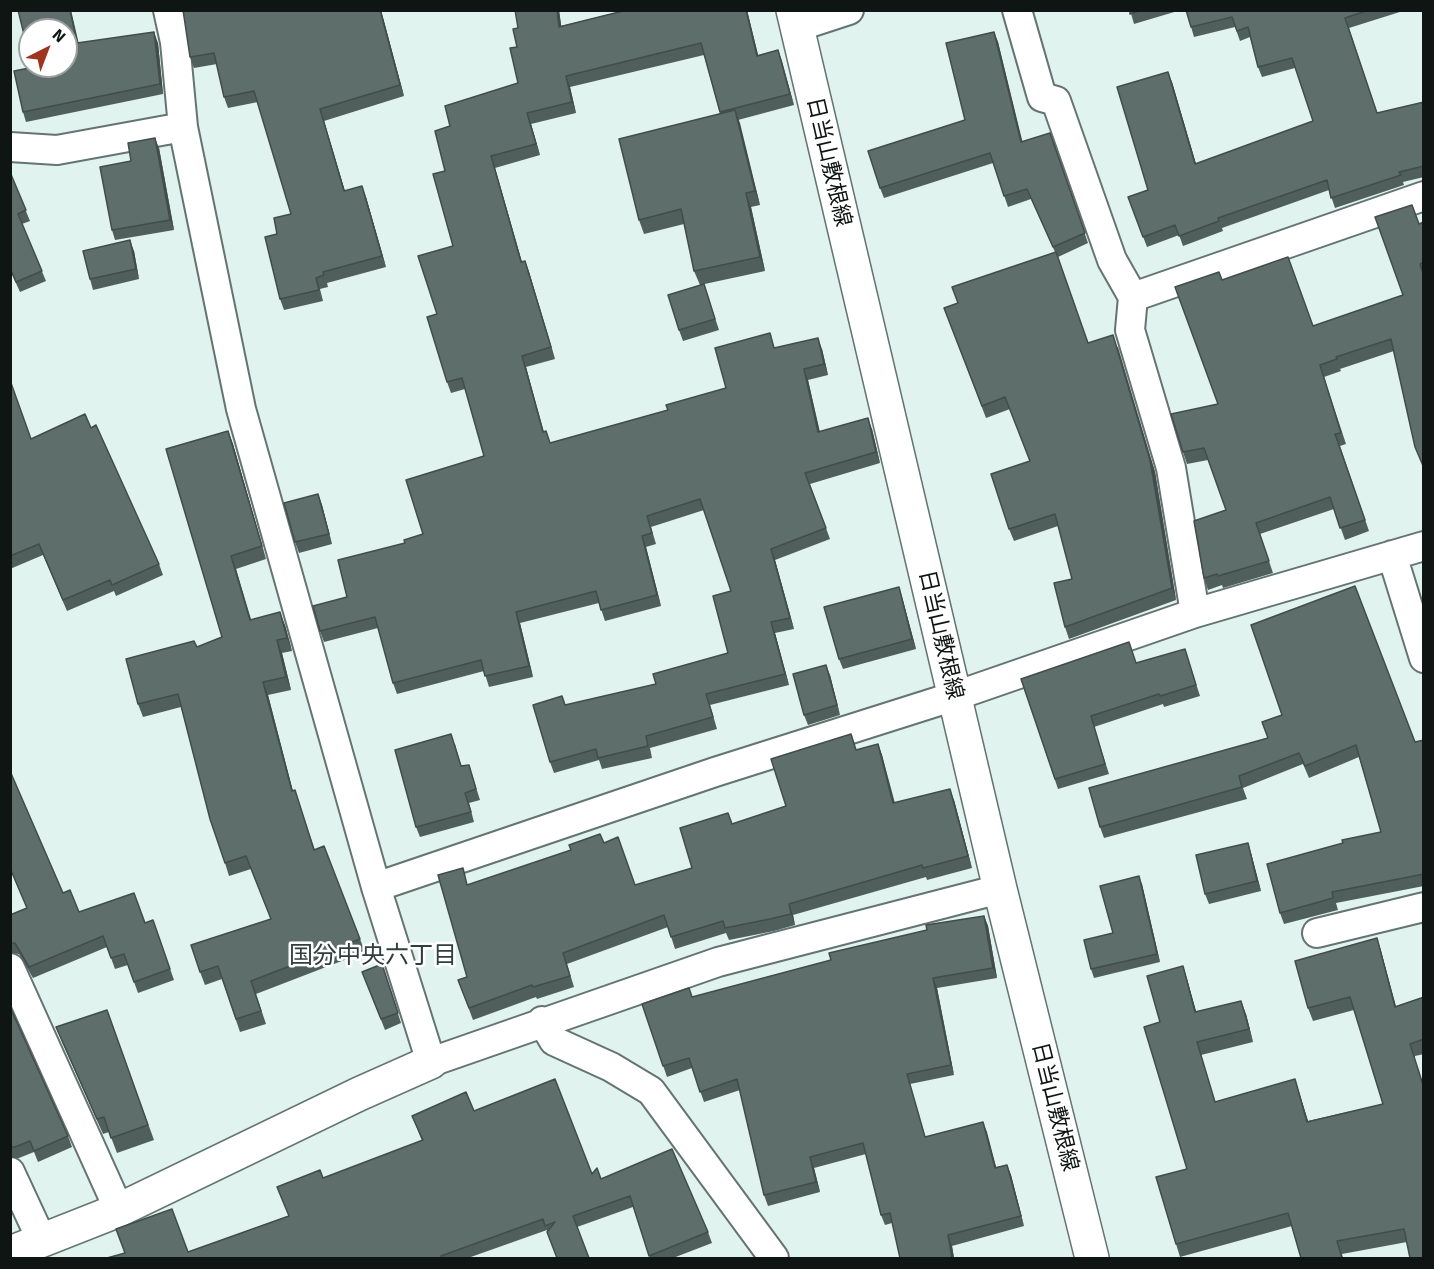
<!DOCTYPE html>
<html>
<head>
<meta charset="utf-8">
<style>
  body { margin:0 }
  #map { position:relative; width:1434px; height:1269px; overflow:hidden; background:#e0f3ef; font-family:Signika,sans-serif }
  canvas { display:block }
  .frame { position:absolute; inset:0; border:12px solid #0e1513; pointer-events:none }
  .north { position:absolute; left:18px; top:18px; width:60px; height:60px; box-sizing:border-box; background:#fff; border:2px solid #9fa1a1; border-radius:50%; rotate:42deg; font-size:16px; font-weight:700; line-height:24px; text-align:center; color:#0e1513 }
  .north::after { content:''; display:block; margin:auto; width:21px; height:27px; background:#9d3420; clip-path:polygon(50% 0,100% 100%,50% 72%,0 100%) }
</style>
</head>
<body>
<div id="map">
<canvas width="1434" height="1269"></canvas>
<div class="frame"></div>
<div class="north">N</div>
</div>
<script>
const context = document.querySelector('canvas').getContext('2d');
context.lineJoin = 'round';
function trace(path, color, width, dash) { context.strokeStyle = color; context.lineWidth = width; context.lineCap = dash ? 'butt' : 'round'; context.setLineDash(dash || []); context.stroke(path); }
function fill(path, color) { context.fillStyle = color; context.fill(path, 'evenodd'); }
function write(font, color, halo, rows, align = 'center') {
  context.font = font + ' Signika,"Noto Sans JP",sans-serif'; context.lineWidth = 5; context.setLineDash([]); context.textBaseline = 'middle'; context.strokeStyle = halo; context.fillStyle = color; for (const [text, x, y, turn = 0] of rows) {
    context.save(); context.translate(x, y); context.rotate((+turn || 0) * Math.PI / 180); context.textAlign = isNaN(turn) ? turn : align; if (halo) context.strokeText(text, 0, 0); context.fillText(text, 0, 0); context.restore();
  }
}
const street = new Path2D(`
  M168 10 175 42 183 127 241 409 376 887 431 1062 718 962 1000 889
  M1017 10 1042 97 1056 101 1112 260 1133 297
  M797 27 849 10
  M10 147 57 150 183 127
  M1392 555 1424 658
  M1195 613 1171 468 1130 330 1133 297 1424 196
  M376 887 715 772 955 696 1195 613 1424 546
  M1317 933 1424 907
  M10 968 119 1210
  M542 1021 554 1041 611 1067 651 1091 774 1258
  M10 1172 42 1241`);
const secondary = new Path2D(`
  M793 10 1000 889 1092 1258
  M10 1253 119 1210 359 1094 431 1062`);
trace(street, '#647471', 32);
trace(secondary, '#647471', 36);
trace(street, '#fff', 28);
trace(secondary, '#fff', 33);
fill(new Path2D(`
  M381 10 404 96 324 121 345 191 366 197 386 267 327 283 328 287 320 289 323 301 284 310 280 299 277 234 291 214 258 102 228 108 224 97 217 64 194 68 190 57Z
  M559 10 561 26 627 10H747L758 55 778 50 794 105 738 120 760 205 751 207 765 271 700 285 694 271 684 224 644 234 639 220 720 113 704 55 570 87 576 113 531 124 540 155 495 168 522 262 525 261 529 272 555 359 526 367 543 432 550 443 668 410 726 388 775 348 822 349 828 375 808 380 820 432 872 429 880 463 810 484 830 539 775 560 794 629 775 633 789 685 710 705 717 729 650 748 652 758 602 769 599 760 554 773 550 762 565 705 656 684 728 653 731 591 704 510 651 527 656 544 646 547 661 606 605 621 599 603 520 623 533 677 489 687 484 671 397 694 393 683 378 628 324 642 320 631 347 597 405 543 423 534 484 456 465 389 451 393 447 382 437 314 453 246 445 171 450 126 518 83V28Z
  M1130 10H1181L1134 24Z
  M1186 10H1403V11L1349 28 1377 113 1424 102V177L1403 182 1404 185 1335 208 1329 190 1222 228 1223 231 1183 246 1179 235 1147 247 1128 197 1148 190 1172 82 1196 164 1313 121 1295 68 1262 77 1258 67 1250 37 1240 41 1235 27 1194 37Z
  M994 32 998 42 1022 142 1050 133 1088 243 1058 257 1088 343 1118 347 1155 472 1176 600 1069 639 1065 627 1072 579 1058 526 1014 541 1009 529 1030 461 1010 409 986 418 944 308 958 303 1055 252 1031 199 1008 207 993 163 884 198 880 188 965 120Z
  M79 43H158L163 94 26 122 23 112 30 59Z
  M159 148 174 230 115 240 112 230 131 161Z
  M10 172 30 221 22 224 46 281 20 292 10 270Z
  M1424 222V469L1394 351 1340 369 1341 371 1324 377 1346 444 1340 446 1369 531 1345 540 1334 509 1260 534 1273 573 1223 588 1222 585 1208 590 1204 578 1226 510 1208 460 1187 464 1183 452 1218 404 1222 280 1313 326 1403 295 1419 224Z
  M134 251 139 279 93 290 90 279Z
  M704 284 719 330 683 341 679 330Z
  M10 383 31 439 159 564 163 575 116 596 114 591 67 611 43 555 10 569Z
  M228 431 233 444 266 559 236 569 251 619 285 625 292 651 282 653 291 690 268 695 293 791 299 803 315 850 360 939 365 952 256 994 266 1024 240 1032 222 979 205 985 200 972 271 919 251 869 229 876 225 863 181 707 143 717 138 704 197 647 222 637Z
  M318 494 322 505 332 544 299 553 295 542Z
  M899 587 902 597 916 649 843 669 839 659Z
  M1185 649 1200 696 1164 707 1163 704 1094 727 1109 774 1058 789 1021 679 1137 663Z
  M830 675 840 715 808 725 804 715Z
  M1262 722 1415 742 1424 740V886L1336 903 1338 910 1284 924 1280 913 1343 843 1381 832 1359 757 1309 778 1303 764 1243 788 1247 799 1104 838 1100 827 1268 738Z
  M455 744 461 766 469 765 480 800 469 803 474 822 420 837 416 827Z
  M878 744 882 755 895 803 954 800 972 868 927 880 926 877 793 915 795 925 774 931 729 940 726 933 675 949 668 927 567 964 574 987 537 999 536 997 473 1020 458 980 467 977 468 885 604 843 635 885 692 868 732 824 786 806 856 750Z
  M10 771 63 893 79 912 145 923 153 920 174 980 138 993 128 965 115 969 107 947 33 978 19 954 10 953V915L27 908 10 869Z
  M1251 853 1261 891 1209 904 1205 894Z
  M1142 884 1160 962 1094 978 1091 969Z
  M984 916 988 926 997 978 937 988 954 1075 910 1084 925 1137 983 1122 996 1167 1007 1165 1011 1175 1024 1226 952 1246 954 1258H900L892 1223 885 1225 881 1215 866 1154 814 1168 820 1192 768 1206 764 1195 740 1090 704 1102 692 1068 667 1077 642 1004 692 997 831 960Z
  M1377 938 1381 951 1396 1006 1424 997V1054L1415 1056 1407 1242 1342 1254 1343 1258H1301L1292 1226 1180 1257 1176 1244 1187 1169 1160 1022 1183 966 1187 979 1196 1012 1246 1014 1253 1042 1201 1055 1215 1102 1299 1092 1308 1121 1383 1104 1354 1010 1313 1021 1308 1008Z
  M382 964 401 1023 385 1030 366 982Z
  M10 1007 68 1136 72 1147 38 1162 34 1152 19 1158H10Z
  M107 1010 154 1140 117 1153 109 1132 103 1134 62 1042 56 1027Z
  M474 1111 601 1179 708 1232 712 1243 673 1258H650L633 1207 577 1227 547 1232V1230L468 1258H107L188 1252 288 1216 323 1178 422 1141 412 1116Z`), '#515f5c');
fill(new Path2D(`
  M70 10H71L81 53 77 43Z
  M380 10H381L404 96 400 85Z
  M557 10H559L563 38 559 27Z
  M746 10H747L761 67 757 56Z
  M154 32 158 43 163 94 160 84Z
  M994 32 998 42 1025 152 1021 142Z
  M778 50 782 61 794 105 790 94Z
  M1168 72 1172 82 1199 174 1195 164Z
  M566 76 570 87 576 113 572 102Z
  M320 109 324 121 348 202 344 191Z
  M735 110 740 123 760 205 755 191Z
  M527 113 531 124 540 155 536 144Z
  M155 138 159 148 174 230 170 220Z
  M491 156 495 168 525 273 521 262Z
  M362 186 366 197 386 267 382 256Z
  M746 193 751 207 765 271 760 257Z
  M130 240 134 251 139 279 136 269Z
  M525 261 529 272 555 359 551 347Z
  M1113 335 1155 472 1176 600 1172 588Z
  M818 338 822 349 828 375 824 364Z
  M522 356 526 367 547 443 543 432Z
  M804 369 808 380 822 443 818 432Z
  M868 418 872 429 880 463 876 452Z
  M228 431 233 444 266 559 262 546Z
  M318 494 322 505 332 544 329 534Z
  M642 536 646 547 661 606 657 595Z
  M771 549 775 560 794 629 790 618Z
  M231 556 236 569 254 633 250 620Z
  M899 587 902 597 916 649 912 639Z
  M280 612 285 625 292 651 287 638Z
  M516 612 520 623 533 677 529 666Z
  M771 622 775 633 789 685 785 674Z
  M277 640 282 653 291 690 286 677Z
  M826 665 830 675 840 715 837 705Z
  M263 682 268 695 296 804 292 791Z
  M878 744 882 755 897 815 893 803Z
  M950 789 954 800 972 868 968 856Z
  M1248 843 1251 853 1261 891 1257 881Z
  M1139 876 1142 884 1160 962 1157 954Z
  M789 904 793 915 795 925 791 914Z
  M984 916 988 926 997 978 993 968Z
  M1377 938 1381 951 1399 1019 1395 1007Z
  M1183 966 1187 979 1200 1025 1195 1012Z
  M933 978 937 988 954 1075 951 1065Z
  M1241 1001 1246 1014 1253 1042 1249 1029Z
  M1295 1079 1299 1092 1312 1134 1307 1122Z
  M983 1122 987 1132 999 1178 995 1168Z
  M810 1157 814 1168 820 1192 816 1182Z
  M1007 1165 1011 1175 1024 1226 1021 1216Z
  M948 1235 952 1246 954 1258H952Z`), '#424d4b');
const building = new Path2D(`
  M18 10H70L77 43 154 32 160 84 23 112 14 71 29 68 27 60 30 59ZM30 30H66V66H30Z
  M183 10H380L400 85 320 109 344 191 362 186 382 256 323 272 324 275 316 278 319 290 280 299 265 237 277 234 274 218 291 214 254 91 224 97 214 53 190 57Z
  M515 10H557L559 27 627 10H746L757 56 778 50 790 94 720 112 701 43 566 76 572 102 527 113 536 144 491 156 521 262 525 261 551 347 522 356 543 432 546 431 550 443 668 410 666 405 726 388 715 348 770 333 774 348 818 338 824 364 804 369 818 432 868 418 876 452 805 473 826 528 771 549 790 618 771 622 785 674 706 694 713 717 646 736 648 746 598 758 596 749 550 762 533 705 562 696 565 705 656 684 653 674 728 653 713 596 731 591 700 499 647 516 652 533 642 536 657 595 601 610 596 591 516 612 529 666 485 676 481 660 393 683 375 617 320 631 313 606 347 597 338 560 405 543 404 540 423 534 406 480 484 456 462 378 447 382 427 317 437 314 418 256 453 246 433 174 445 171 435 131 450 126 445 106 518 83 510 48 517 47 513 29 518 28Z
  M1130 10H1142L1130 14Z
  M1186 10H1369L1345 18 1377 113 1424 102V166L1399 172 1401 175 1331 198 1327 180 1218 218 1219 221 1179 236 1175 225 1143 237 1128 197 1148 190 1117 87 1168 72 1195 164 1313 121 1292 58 1258 67 1248 27 1237 31 1232 17 1191 27Z
  M994 32 1021 142 1050 133 1085 233 1053 247 1027 189 1004 196 990 153 880 188 868 151 965 120 946 43Z
  M735 110 755 191 746 193 760 257 694 271 681 209 639 220 619 139Z
  M155 138 170 220 112 230 100 167 131 161 128 143Z
  M10 172 26 210 18 214 42 271 16 282 10 268Z
  M1412 205 1419 224 1424 222V262L1420 264 1424 276V468L1415 447 1391 339 1336 357 1337 359 1320 365 1341 433 1335 434 1365 520 1340 528 1330 497 1256 523 1269 561 1218 576 1217 574 1204 578 1194 521 1226 510 1204 448 1183 452 1171 414 1218 404 1175 287 1219 272 1222 280 1288 257 1313 326 1403 295 1375 217Z
  M130 240 136 269 90 279 83 251Z
  M1056 252 1088 343 1113 335 1150 460 1172 588 1065 627 1054 583 1072 579 1055 514 1009 529 991 474 1030 461 1005 397 982 406 944 308 958 303 952 287Z
  M704 284 715 319 679 330 668 295Z
  M10 383H11L31 439 85 414 91 428 96 425 159 564 112 585 110 580 63 600 39 544 10 556Z
  M228 431 262 546 231 556 250 620 280 612 287 638 277 640 286 677 263 682 292 791 295 790 314 850 324 846 360 939 251 981 261 1011 236 1019 218 966 200 972 191 945 271 919 246 856 225 863 210 819 178 694 138 704 126 659 194 641 197 647 222 637 166 449Z
  M318 494 329 534 295 542 284 503Z
  M1355 586 1415 742 1424 740V874L1332 892 1333 898 1280 913 1267 864 1343 843 1342 840 1381 832 1356 745 1305 766 1299 753 1239 776 1242 787 1100 827 1089 788 1268 738 1262 722 1282 715 1251 625Z
  M899 587 912 639 839 659 824 607Z
  M1129 642 1136 663 1185 649 1196 685 1160 696 1159 694 1091 716 1105 764 1055 779 1021 679Z
  M826 665 837 705 804 715 793 674Z
  M451 734 461 766 469 765 476 789 465 793 471 812 416 827 395 750Z
  M851 734 856 750 878 744 893 803 950 789 968 856 923 868 922 865 789 904 791 914 770 919 725 928 723 921 671 937 664 915 563 953 570 976 533 987 532 985 469 1008 458 980 467 977 438 875 463 868 467 885 571 850 569 845 600 834 604 843 618 837 635 885 692 868 680 828 728 813 732 824 786 806 771 759Z
  M10 771 63 893 70 890 79 912 134 893 145 923 153 920 170 969 134 982 124 954 111 958 103 936 29 967 15 943H10V915L27 908 10 868Z
  M1248 843 1257 881 1205 894 1196 855Z
  M1139 876 1157 954 1091 969 1084 940 1113 933 1100 886Z
  M984 916 993 968 933 978 951 1065 907 1074 925 1137 983 1122 995 1168 1007 1165 1021 1216 948 1235 952 1258H900L890 1213 881 1215 863 1143 810 1157 816 1182 764 1195 737 1079 700 1092 689 1058 663 1066 642 1004 689 988 692 997 831 960 829 953 927 930 926 925Z
  M1377 938 1395 1007 1424 997V1039L1410 1044 1424 1088V1258H1410L1404 1229 1337 1241 1342 1258H1301L1288 1213 1176 1244 1156 1177 1187 1169 1144 1027 1160 1022 1147 976 1183 966 1195 1012 1241 1001 1249 1029 1197 1042 1215 1102 1295 1079 1307 1122 1383 1104 1350 997 1308 1008 1295 961Z
  M382 964 398 1013 381 1019 362 972Z
  M10 1007 68 1136 34 1151 30 1141 15 1147H10Z
  M107 1010 148 1125 111 1138 104 1117 97 1119 56 1027Z
  M555 1079 592 1174 597 1168 601 1179 672 1149 708 1232 649 1256 630 1196 573 1216 589 1258H557L547 1232 555 1222 545 1226 543 1219 441 1256 442 1258H107L125 1253 116 1229 172 1209 188 1252 289 1216 277 1187 320 1170 323 1178 423 1140 412 1116 466 1092 474 1111Z`);
fill(building, '#5e6e6b');
trace(building, '#424d4b', 1.5);
write('22px', '#0e1513', '#fff', [
  ["日当山敷根線",828,162,77],
  ["日当山敷根線",940,635,77],
  ["日当山敷根線",1054,1107,76]
]);
write('24px', '#303f3c', '#fff', [
  ["国分中央六丁目",373,957]
]);
</script>
</body>
</html>
